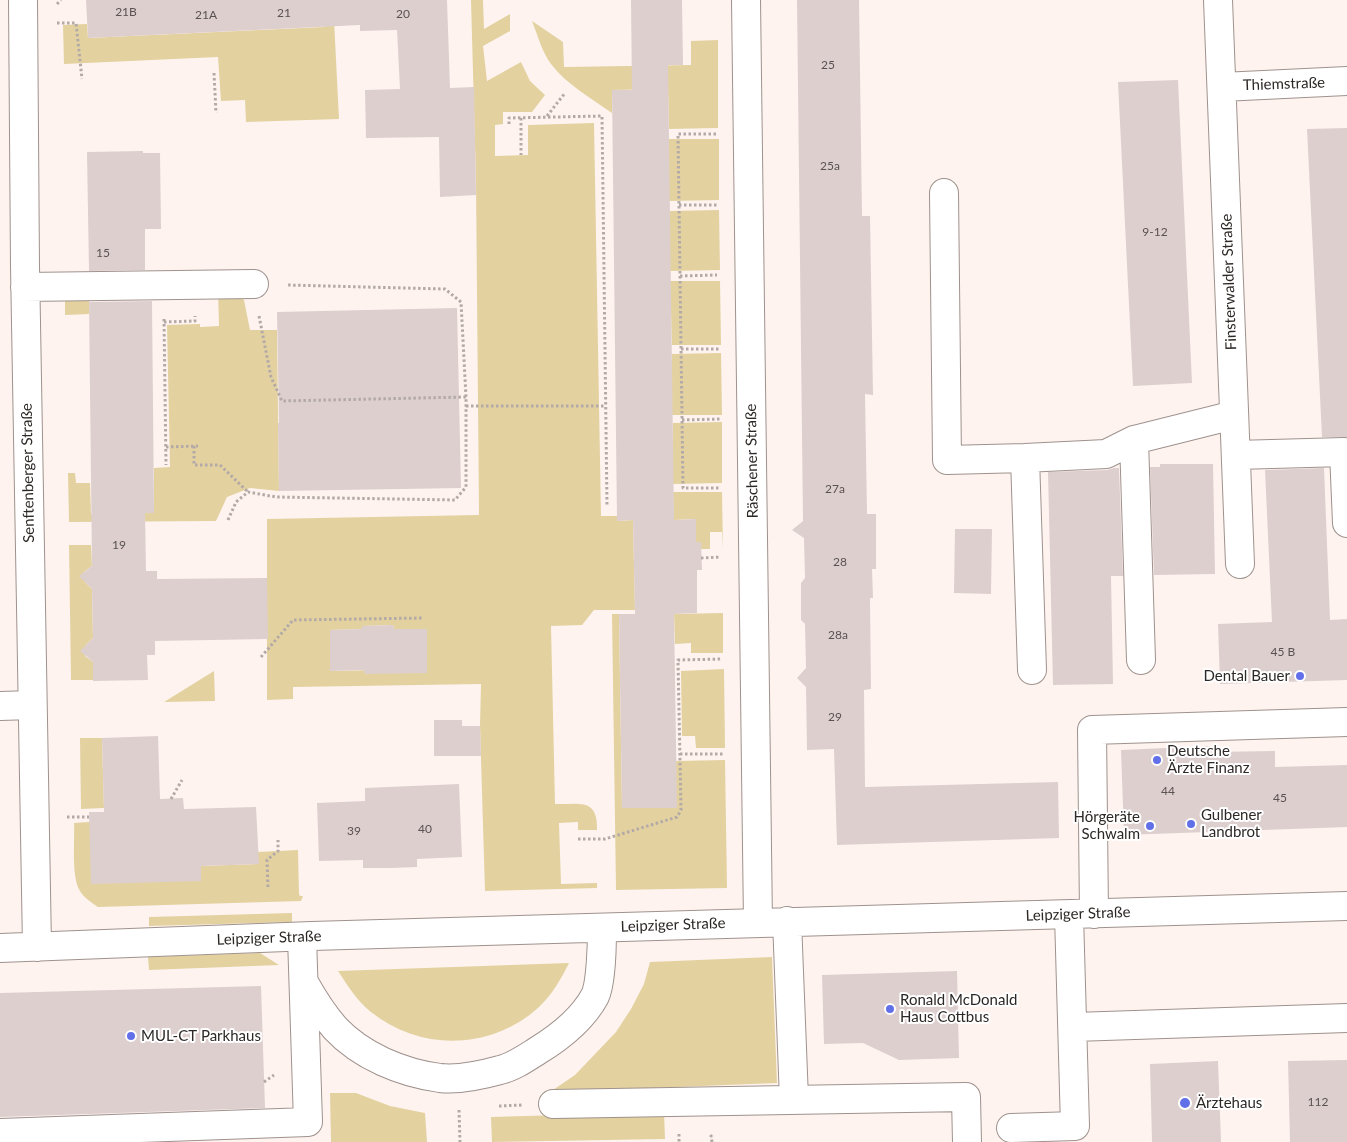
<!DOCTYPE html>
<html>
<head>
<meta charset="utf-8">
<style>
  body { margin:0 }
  canvas { display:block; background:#fef3ef }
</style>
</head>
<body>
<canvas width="1347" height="1142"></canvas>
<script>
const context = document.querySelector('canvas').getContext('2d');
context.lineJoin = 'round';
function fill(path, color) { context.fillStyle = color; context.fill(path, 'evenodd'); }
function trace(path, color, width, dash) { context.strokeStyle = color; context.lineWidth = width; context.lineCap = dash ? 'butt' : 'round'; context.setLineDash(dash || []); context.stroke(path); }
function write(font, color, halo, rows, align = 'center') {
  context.font = font + ' Lato,sans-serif'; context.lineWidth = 4; context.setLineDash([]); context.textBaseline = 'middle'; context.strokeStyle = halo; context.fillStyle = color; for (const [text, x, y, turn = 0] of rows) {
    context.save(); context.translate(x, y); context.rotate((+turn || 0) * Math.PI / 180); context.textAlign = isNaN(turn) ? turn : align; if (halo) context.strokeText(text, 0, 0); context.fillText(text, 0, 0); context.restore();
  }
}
fill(new Path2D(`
  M333 0 339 119 246 122 245 100 221 101 218 57 64 64 63 25 87 24 88 38 324 27Z
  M471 0H483L484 29 510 14V31L483 46 487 81 521 62 530 81 545 95 532 112H503V124L495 125V156L528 155V125L594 123 601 516H617L618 521 633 520 635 610H594L582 625 551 626 555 804C578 805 598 797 597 830H578V822L559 823 561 884 597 883V888L485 891 480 726 481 684 293 687V699L267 700V519L479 515 476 182ZM393 625 394 629H426L427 669 330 671V630L362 629 363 626Z
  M532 21 563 42 564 67 691 65V41L718 40V128L669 129 668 89 612 90V113C592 99 566 84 551 64 542 52 538 36 532 21Z
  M669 139H719V200L669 201Z
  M719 210 720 270 670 271V211Z
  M670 281H720L721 345H672Z
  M218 290H233L244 300 250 330H277L279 491 250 488 227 497 216 521 69 522 68 473H75L76 483H90L91 514 154 513V468L170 467 167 325 200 324V327L219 326Z
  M65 296 89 298V314L65 315Z
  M721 353 722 415H672V354Z
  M722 422V483L673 484V423Z
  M673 492H722L723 549 722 532H710V549H701L696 542V519L674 520Z
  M69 545H91L92 566 84 572 85 582 92 589 93 638 85 646V656L93 662V680H71Z
  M723 613V653H691V643L675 644 674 614Z
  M612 614H619L622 808H676V761L725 760 727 888 616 890Z
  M724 669 725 748H696L695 736H682L681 671Z
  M214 671 215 701 164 702Z
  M80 738H102L104 808 81 809Z
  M89 822 201 881V866L258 864V852L298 850 299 894 300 896H303L301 901 98 907C91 902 84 898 80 891 71 877 75 840 74 823Z
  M292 913V922L149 926V917Z
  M260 953 279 965 149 970 148 957Z
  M772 957 777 1083 550 1092 575 1075 616 1032 631 1009 644 984 650 962Z
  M569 963C561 979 552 995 539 1007 492 1050 421 1052 371 1012 357 1001 348 986 338 971Z
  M330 1093H356L390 1106 425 1113 427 1142H331Z
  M664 1112 665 1139 492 1142 491 1117Z`), '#e3d2a0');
fill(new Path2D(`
  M86 0H447L450 88 474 87 476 195 440 197 439 137 366 138 365 90 400 89 397 30 360 31V25L88 38Z
  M631 0H682L683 65H668L674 520 696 519V542H701L702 570H697V613L674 614 677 808H622L619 614H635L633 520 617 521 612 90H632Z
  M797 0H859L862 216H870L873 395 865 394 867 514H876V569H872L873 598H870L871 689 864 690 865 787 1058 782 1059 838 837 845 834 749 807 750 806 687 797 678 806 668 805 624 801 620V583L805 578 804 538 792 530 803 521Z
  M1178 80 1192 383 1133 386 1118 82Z
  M1347 128V437H1322L1307 129Z
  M143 151V153H160L161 229H145V270L89 271 87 152Z
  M152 301 154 513H145L146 571H157V579L267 578 268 639 155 641V655H147L148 680 93 681V662L80 651 93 638 92 589 79 576 92 566 89 302Z
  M457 308 461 488 279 491 278 423H279L277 312Z
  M1160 464H1213L1215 574 1154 575 1150 467H1160Z
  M1114 468H1119L1123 576H1111L1113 684 1053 685 1048 472 1107 470Z
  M1324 468 1330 620 1347 619V680L1220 684 1218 624 1272 622 1265 470Z
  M955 529H992L991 594 954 593Z
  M393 625 394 629H427V673L365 674 364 670 330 671V630L362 629V626Z
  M434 720H462V726H480L481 756H434Z
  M158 736 160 799 183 798 184 809 256 807 259 864 201 866V881L91 884 89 812H104L102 738Z
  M1211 746 1212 752 1275 751V767L1347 765V827L1124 835 1121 750Z
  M459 784 462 857 417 859V867L391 868H363V860L319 861 317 803 365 801V788Z
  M957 971 959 1058 899 1060 863 1043 824 1044 822 975Z
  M261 986 265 1108 0 1117V993Z
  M1347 1060V1142H1290L1288 1061Z
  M1218 1061 1221 1142H1152L1150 1064Z`), '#decfcf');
const minor = new Path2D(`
  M23 0 25 266 37 947
  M746 0 758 923
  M1218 0 1240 564
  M1222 87 1347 81
  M944 193 947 460 1025 458
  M25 287 254 284
  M1134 440 1141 660
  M1236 455 1344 452 1347 523
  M1032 670 1025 458 1106 454 1134 440 1234 415
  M0 706 32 705
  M1094 914 1092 730 1347 722
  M787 921 794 1099
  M0 948 312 936 1347 906
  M305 984C314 1000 323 1014 335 1028 361 1056 402 1073 440 1078 459 1080 482 1075 500 1070 513 1067 526 1058 537 1051 560 1037 582 1020 595 996 601 983 602 944 602 928
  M1074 1027 1347 1018
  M553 1104 966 1097 967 1142
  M1011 1128 1075 1126 1069 915
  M0 1133 308 1122 302 937`);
trace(minor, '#9f928d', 30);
trace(new Path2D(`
  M57 4 61 0
  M57 23H76L82 79
  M214 73 216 113
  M547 116 565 93
  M521 118V155
  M509 124V118L602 116 607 506
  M716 134H678L683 488H721
  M679 205H717
  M680 276 717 275
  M259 316 271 377 282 401 466 397
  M164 319 166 465
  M164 322 195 321V316
  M681 349H719
  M466 406H605
  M682 420 720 419
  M194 446V465H220L248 492
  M166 447 198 446
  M228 520 236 502 248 492 276 497 455 500 466 487V397L461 302 445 289 286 285
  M701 558 721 557
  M261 657 293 620 423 618
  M680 754H725
  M171 799 182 780
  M67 817H89
  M578 839H605L677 817 681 810 678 660 722 659
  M268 887 267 860 278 851V840
  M264 1082 274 1075
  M499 1106 522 1105
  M459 1110 460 1142
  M679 1134V1142
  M712 1142 711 1136H715`), '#b3aaa7', 3, [2.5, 2.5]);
trace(minor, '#fff', 28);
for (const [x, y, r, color] of [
  [1300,676,5,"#6170e8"],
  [1157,760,5,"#6170e8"],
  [1191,824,5,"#6170e8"],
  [1150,826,5,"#6170e8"],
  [890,1009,5,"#6170e8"],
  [131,1036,5,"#6170e8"],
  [1185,1103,6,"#6170e8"]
]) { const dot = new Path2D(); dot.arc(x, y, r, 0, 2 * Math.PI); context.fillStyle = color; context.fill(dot); trace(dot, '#fff', 2); }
write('12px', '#595250', null, [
  ["21B",126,12],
  ["21",284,13],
  ["20",403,14],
  ["21A",206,15],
  ["25",828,65],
  ["25a",830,166],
  ["9-12",1155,232],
  ["15",103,253],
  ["27a",835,489],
  ["19",119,545],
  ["28",840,562],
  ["28a",838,635],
  ["45 B",1283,652],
  ["29",835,717],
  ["44",1168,791],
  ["45",1280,798],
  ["40",425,829],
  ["39",354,831],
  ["112",1318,1102]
]);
write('15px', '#2d2826', '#fff', [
  ["Thiemstraße",1284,84,-2],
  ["Finsterwalder Straße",1229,282,-92],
  ["Räschener Straße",752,461,-91],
  ["Senftenberger Straße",28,473,-91],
  ["Leipziger Straße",1078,914,-2],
  ["Leipziger Straße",673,925,-2],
  ["Leipziger Straße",269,938,-2]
]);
write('15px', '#2d2826', '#fff', [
  ["Dental Bauer",1290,676,"right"],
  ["Deutsche",1167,751],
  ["Ärzte Finanz",1167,768],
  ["Gulbener",1201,815],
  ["Landbrot",1201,832],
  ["Hörgeräte",1140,817,"right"],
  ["Schwalm",1140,834,"right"],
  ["Ronald McDonald",900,1000],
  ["Haus Cottbus",900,1017],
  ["MUL-CT Parkhaus",141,1036],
  ["Ärztehaus",1196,1103]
], 'left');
</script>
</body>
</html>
